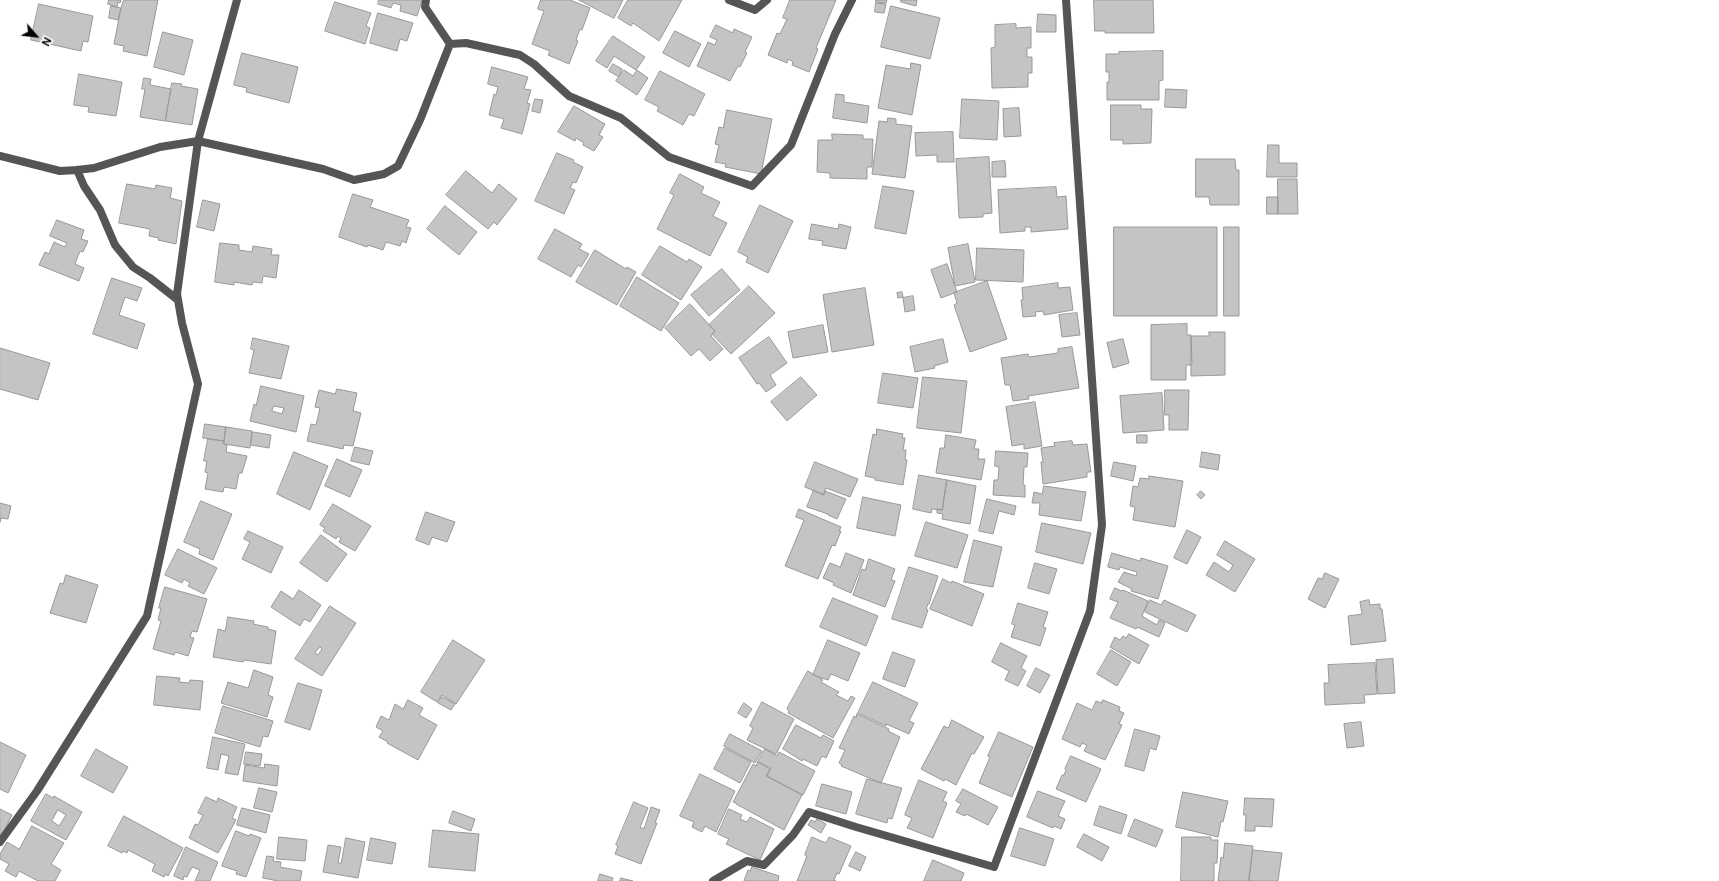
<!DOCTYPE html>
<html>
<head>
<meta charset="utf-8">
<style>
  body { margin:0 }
  #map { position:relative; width:1719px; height:881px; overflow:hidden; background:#fff; font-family:"DM Sans",sans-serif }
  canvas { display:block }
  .north { position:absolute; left:16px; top:16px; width:40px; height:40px; -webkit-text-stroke:3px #fff; paint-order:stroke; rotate:118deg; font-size:11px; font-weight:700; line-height:16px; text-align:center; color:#000 }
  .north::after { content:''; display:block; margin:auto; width:14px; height:18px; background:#000; clip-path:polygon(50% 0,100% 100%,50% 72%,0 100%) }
</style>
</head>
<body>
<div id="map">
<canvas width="1719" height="881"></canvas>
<div class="north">N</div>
</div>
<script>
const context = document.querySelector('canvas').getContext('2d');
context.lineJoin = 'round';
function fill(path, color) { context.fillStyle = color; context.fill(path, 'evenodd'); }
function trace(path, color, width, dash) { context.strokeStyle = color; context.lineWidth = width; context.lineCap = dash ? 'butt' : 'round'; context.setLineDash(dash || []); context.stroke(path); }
const building = new Path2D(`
  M109 0H121L120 3 118 2 117 7 108 4Z
  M124 0H158L147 56 123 51 124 46 114 44 121 8Z
  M379 0H422L417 16 400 11 401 5 393 3 391 8 378 4Z
  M541 0H570L590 8 582 30 580 29 576 40 578 41 569 64 548 55 550 51 532 44 544 11 538 9Z
  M579 0H623L614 18Z
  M628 0H682L659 41 633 23 631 26 618 18Z
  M790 0H836L816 48 818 49 809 72 792 65 793 62 788 59 787 63 768 55 777 33 780 34 787 19 783 18Z
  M876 0H887L886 3 876 2Z
  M901 0H917L916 6 901 2Z
  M1094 0H1153L1154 33H1105V31H1095Z
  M335 2 371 13 366 26 370 28 365 44 325 31Z
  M876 3 886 4 884 13 875 12Z
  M39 4 93 16 88 42 83 41 81 51 31 40Z
  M111 6 121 8 118 20 109 18Z
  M891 6 940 18 930 59 881 47Z
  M378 13 413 23 407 41 400 39 397 51 370 43Z
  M1038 14 1056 15V32H1037Z
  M1016 24V28L1031 27V48H1027V57H1032V73H1028V87L992 88 991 48 995 47V25Z
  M716 25 733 33 734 29 752 37 745 52 747 53 740 67 738 66 730 81 697 66 708 42 715 45 717 40 710 37Z
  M675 31 701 44 689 67 663 53Z
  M163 32 193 40 184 75 154 67Z
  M613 36 645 57 636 70 614 56 607 68 596 61Z
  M1163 51V80L1159 81V100H1107V82H1109V72H1106V54H1119V52Z
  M242 53 298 67 289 103 246 92 247 88 234 85Z
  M911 63 921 65 912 115 878 108 886 65 910 69Z
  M613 64 622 69 619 77 609 71Z
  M492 67 528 77 524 89 531 90 527 103 530 104 522 134 501 128 504 119 489 115 494 94 496 95 498 87 488 84Z
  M624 70 633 76 637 70 648 78 637 95 616 81Z
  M660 71 705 94 694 116 689 114 683 125 657 111 659 107 645 100Z
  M79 74 122 82 116 116 88 112 89 107 74 105Z
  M144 78 151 79 150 85 171 89 165 121 140 117 145 89H142Z
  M172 83 182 84 181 86 198 89 192 125 166 121Z
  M1166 89 1187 90 1186 108 1165 107Z
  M836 94 844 95V102L869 106 867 123 833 118Z
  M535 99 543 100 540 113 532 111Z
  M962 99 999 101 997 140 960 138Z
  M1111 105H1141V109H1152L1151 143 1123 144V140H1111Z
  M574 106 605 124 599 135 603 137 594 151 583 145 584 143 576 138 575 141 558 132Z
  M1019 108 1021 136 1004 137 1003 109Z
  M727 110 772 119 761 174 725 167 726 164 715 162 719 145 715 144 719 127 723 128Z
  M888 118 896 119V124L912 126 905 178 872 174 879 121 887 122Z
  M953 132 954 162H937V155L916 156 915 133Z
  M832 134 863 135V139H873L872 167H867V179L830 178V173L817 172 818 140H832Z
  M1268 145H1279V163H1297V177H1267Z
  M557 153 574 160 573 162 583 167 576 183 573 182 570 188 575 190 564 214 535 201Z
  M989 157 992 213 983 214V217L959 218 956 159Z
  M1196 159H1235L1236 170H1239V205H1210L1209 197H1196Z
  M1005 161 1006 177H992V162Z
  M466 171 492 193 499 184 517 199 497 225 494 222 488 229 446 195Z
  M680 174 704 187 701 193 720 202 713 216 727 223 710 256 657 229 674 195 670 193Z
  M1278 179H1297L1298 214H1278Z
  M127 184 155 189 156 185 172 188 170 198 182 201 176 244 158 240 159 238 149 236 150 229 119 223Z
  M883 186 914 191 906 234 875 228Z
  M1056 187 1057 197 1066 196 1068 229 1031 232V227H1025V231L1000 233 998 190Z
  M353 194 373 200 370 207 409 220 406 227 411 228 406 243 402 241 400 246 386 242 383 250 368 245 367 247 339 237Z
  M1267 197H1278V214H1267Z
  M203 200 220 204 214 231 197 227Z
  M760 205 793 221 768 273 746 262 748 257 738 252Z
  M445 206 477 232 459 255 427 229Z
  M57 220 84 230 81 239 88 241 83 252 80 251 75 264 84 268 79 281 39 265 45 252 49 254 54 242 65 247 67 243 50 236Z
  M812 224 838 229 839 224 851 227 846 249 822 245 823 241 809 239Z
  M1114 227H1217V316H1114Z
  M1224 227H1239V316H1224Z
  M555 229 582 244 579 249 589 254 581 267 578 265 571 277 538 259Z
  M220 243 239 245V250L252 252 253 246 272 249 271 255H279L276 278 263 276 262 283 253 282 252 285 234 282V285L215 282Z
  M968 244 975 282 955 286 948 248Z
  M660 246 687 262 689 259 702 267 681 300 642 275Z
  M977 248 1024 250 1023 282 976 280Z
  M595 250 626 269 627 267 636 272 617 305 576 282Z
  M947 264 957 292 941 298 931 270Z
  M722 269 740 290 709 316 691 295Z
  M637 277 679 303 661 331 620 306Z
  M112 278 142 288 137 301 125 297 119 315 145 324 137 349 93 334Z
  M987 281 1007 339 970 352 954 305 957 303 954 293Z
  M1058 283V288L1070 287 1073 310 1044 315 1043 311 1035 312 1036 316 1023 317 1021 300H1023L1022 288Z
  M749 286 775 313 731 354 712 334 715 331 709 325Z
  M865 288 874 345 832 352 823 295Z
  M902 292 903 297 898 298 897 293Z
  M913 296 915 310 905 312 903 298Z
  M690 304 715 331 711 336 723 349 710 361 699 349 691 356 665 328Z
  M1077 313 1080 335 1062 337 1059 315Z
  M1187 324V335H1191L1192 365H1186V380H1151V325Z
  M823 325 828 352 793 358 788 332Z
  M1209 332H1225V375L1191 376V336H1209Z
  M769 337 787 363 770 375 776 385 766 392 759 383 757 384 739 358Z
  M253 338 289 346 281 379 249 373 254 350 251 349Z
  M943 339 948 362 934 366 935 368 915 372 910 347Z
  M1123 339 1129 363 1113 368 1107 343Z
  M1072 347 1079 388 1028 396 1029 399 1013 401 1010 385H1005L1001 358 1028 354 1029 357 1058 353V349Z
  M0 348 50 363 38 400 0 389Z
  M883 373 918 378 913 408 878 403Z
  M801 377 817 395 787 421 771 402Z
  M923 377 967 381 961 433 917 428Z
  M261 386 304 396 296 432 250 421 254 404 256 405ZM274 406 284 408 282 414 272 411Z
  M337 389 357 393 353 411 361 413 353 446 344 445 343 449 307 441 311 424 316 425 320 408 315 407 319 390 335 394Z
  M1165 390H1189L1188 430H1169V415H1165Z
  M1162 393 1164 430 1123 433 1120 396Z
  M1035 402 1042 446 1024 449V444L1012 446 1006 407Z
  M205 424 226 427 224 441 203 438Z
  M226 427 252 431 250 448 224 444Z
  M877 429 903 434 902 438H905L903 450H906L905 460H907L903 485 875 480V478L865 476 873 434 876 435Z
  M253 432 271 435 269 448 251 445Z
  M946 435 976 440 974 449H979L978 459H985L981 480 936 473 940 448H944Z
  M1137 435H1147V443H1137Z
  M208 439 224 441V444L227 445 226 452 247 456 242 473H239L236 489 224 487 223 492 205 489 208 473 205 472 207 461H204Z
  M1072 441 1073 445 1087 444 1091 472H1087V477L1043 484 1041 462H1043L1041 448 1055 446 1054 443Z
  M355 447 373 451 369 465 351 461Z
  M996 451 1028 453 1027 467H1024L1023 485H1025V497L993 495 994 480H998L999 467 995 466Z
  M294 452 328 466 310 510 277 494Z
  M1202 452 1220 455 1218 470 1200 467Z
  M337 459 362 470 350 497 325 486Z
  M815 462 858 479 850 497 826 488 823 495 805 487Z
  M1114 462 1136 466 1133 481 1111 476Z
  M919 475 947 480 942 510 932 509 931 513 913 509Z
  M1149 476 1183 481 1175 527 1133 520 1135 507 1130 506 1133 486 1138 487 1140 478 1149 479Z
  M947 480 976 486 970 524 942 519 943 514 937 513V509L942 510Z
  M1044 486 1086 492 1081 521 1039 515 1040 503H1032L1034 492 1042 494Z
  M814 490 824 495 825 491 846 499 837 519 828 515V514L807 507Z
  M1201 491 1205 495 1201 499 1197 495Z
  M863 497 901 505 895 536 857 528Z
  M987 499 1016 506 1014 515 999 511 993 534 979 531Z
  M201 501 232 514 213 560 199 554 200 549 184 542Z
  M0 503 11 506 8 519 1 518 0 522Z
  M333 504 371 526 355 551 339 542 341 538 338 536 336 539 323 531 325 528 320 525Z
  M799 509 841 527 839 531H841L835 546 832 545 818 579 785 566 804 520 796 517Z
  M426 512 455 522 447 542 432 537 429 545 416 540Z
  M926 522 968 535 957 568 915 556Z
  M1042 523 1091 533 1083 564 1036 552Z
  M1187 530 1201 537 1187 564 1174 558Z
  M248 531 283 547 271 573 242 559 250 542 244 539Z
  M321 535 347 554 327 582 300 563Z
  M974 540 1002 547 993 587 964 582Z
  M1225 541 1255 559 1235 592 1206 575 1214 562 1229 572 1233 565 1217 555Z
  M178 549 217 568 204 594 188 586 190 583 184 579 182 583 165 575Z
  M846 553 864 560 851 593 833 585 834 583 823 578 830 563 840 567Z
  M1112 553 1140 561 1141 558 1168 566 1158 599 1131 591 1132 589 1118 582 1124 572 1136 576 1137 572 1120 567 1119 570 1108 567Z
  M869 559 895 569 891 580 895 581 885 607 853 595 862 569 865 570Z
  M1035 563 1057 569 1049 594 1028 588Z
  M909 567 938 576 929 604H928L926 609 928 610 922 628 892 619Z
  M1325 573 1339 579 1325 608 1308 599 1318 578 1322 579Z
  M66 575 98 585 86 623 50 613 60 583 63 584Z
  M943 579 951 583 952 581 984 594 972 626 930 609Z
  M165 587 207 599 197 632 192 631 190 637 194 638 188 656 175 652 174 655 153 649 161 621 158 620 161 608H159Z
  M1115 588 1122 591 1123 590 1148 601 1142 616 1157 625 1159 620 1165 623 1159 637 1137 627 1136 629 1110 618 1118 602 1110 599Z
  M299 590 321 605 310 622 304 619 300 626 271 607 281 591 293 599Z
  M833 598 878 616 866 646 820 627Z
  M1150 600 1161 605 1164 600 1196 615 1187 632 1145 612Z
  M1369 600 1370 605 1380 604V609H1382L1386 641 1351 645 1348 616 1362 614 1360 602Z
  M1018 603 1048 612 1043 627 1046 628 1040 646 1011 637 1015 625 1012 624Z
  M330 606 356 623 322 676 295 659ZM320 647 322 649 318 655 315 653Z
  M228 617 254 621 253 624 268 627V629L276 631 271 664 244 660 243 662 213 657 218 629 225 631Z
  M1129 634 1149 645 1139 664 1110 647 1115 637 1120 640 1123 636 1126 638Z
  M453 640 485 660 456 704 442 695 437 702 421 692Z
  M828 640 860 653 848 681 831 674 828 680 813 675Z
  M1001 643 1027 656 1021 668 1026 671 1018 686 1005 680 1009 671 992 662Z
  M1111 650 1131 662 1117 686 1097 674Z
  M893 652 915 660 905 687 883 679Z
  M1393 659 1395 693 1378 694 1376 660Z
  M1375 663 1377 694 1364 695 1365 703 1325 705 1324 683H1329L1328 665Z
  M1036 668 1050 675 1040 693 1027 686Z
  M254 670 273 677 268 695 273 697 267 717 221 703 228 682 248 688Z
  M808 671 823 680 821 682 839 692 836 695 848 701 851 696 855 698 833 738 788 713 789 711 787 709Z
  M157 676 180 678 179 682 189 683 190 680 203 681 200 710 154 705Z
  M873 682 918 703 909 721 914 723 909 734 886 724V726L858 713Z
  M298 683 322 690 310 730 285 722Z
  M442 697 455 704 451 710 438 703Z
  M408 700 423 708 419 715 437 725 418 760 387 743 388 742 379 737 383 731 376 727 381 716 389 720 395 704 403 709Z
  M1103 700 1120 707 1119 711 1124 713 1119 724 1122 725 1105 760 1084 751 1087 745 1082 743 1080 747 1062 739 1077 703 1092 710 1096 701 1101 703Z
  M762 702 794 719 776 754 747 740 753 728 750 726Z
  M744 703 752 709 746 718 738 713Z
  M223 706 273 721 268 737 263 736 260 747 215 733Z
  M857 714 889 729 888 731 900 737 881 783 841 766 842 765 839 763 845 750 839 748 854 716 856 717Z
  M952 720 984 737 974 754 972 753 956 785 945 779 944 781 921 769 944 726 948 728Z
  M1361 722 1364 746 1347 748 1344 724Z
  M796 725 821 738 823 735 834 741 826 758 822 756 817 766 803 759 802 761 783 749Z
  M1135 729 1160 736 1156 750 1150 748 1144 771 1125 766Z
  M999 732 1033 747 1012 797 979 783 990 757 988 756Z
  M730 734 762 751 755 763 724 746Z
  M213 737 245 744 238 775 225 773 229 756 221 754 218 770 207 768Z
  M0 742 26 755 8 793 0 789Z
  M725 748 751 762 740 783 714 769Z
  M96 749 128 767 113 793 81 776Z
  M765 749 777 756 779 752 815 771 803 795 767 776 771 768 758 762Z
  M246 752 262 754 260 766 244 764Z
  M1071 756 1101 769 1086 802 1056 789 1062 775H1064L1066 770 1065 769Z
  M758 762 770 769 766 776 802 795 784 830 736 804V803L733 802 753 764 756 766Z
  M265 764 279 766 277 786 243 781 245 765 264 768Z
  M700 774 735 791 716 832 705 826 702 832 692 827 694 822 680 816Z
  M867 779 902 788 892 819 888 818 887 823 856 814Z
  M919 780 947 792 943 801 947 803 933 838 907 828 912 818 905 815Z
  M822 784 852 792 846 814 816 806Z
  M259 788 277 792 272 812 254 808Z
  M963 789 998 807 988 825 966 814 965 816 956 812 961 804 956 801Z
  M1038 791 1065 801 1058 816 1065 819 1061 829 1054 826 1053 828 1027 817Z
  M1183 792 1228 801 1223 822 1221 821 1218 837 1176 827Z
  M46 794 53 798 54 796 82 812 66 840 31 821ZM58 810 66 815 59 826 52 821Z
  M206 797 217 802 218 798 237 807 232 818 236 820 218 853 189 838 195 824 198 825 203 815 198 813Z
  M1245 798 1274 799 1272 827 1255 826V831H1245L1246 815H1244Z
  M634 802 648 808 640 827 644 829 651 807 660 810 655 823H657L641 864 615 854 618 846 616 845Z
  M1100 806 1127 815 1121 834 1094 825Z
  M242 808 270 815 266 833 237 825Z
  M0 809 12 815 0 839Z
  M729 809 742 815 740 819 747 822 750 817 774 829 760 860 726 844 729 839 718 834Z
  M453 811 475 819 471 831 449 823Z
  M124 816 183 848 168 876 166 874 164 877 152 871 155 864 128 850 127 853 123 851 122 853 108 846Z
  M817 819 826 824 821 833 808 825 811 820 815 822Z
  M1135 819 1163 830 1156 847 1128 836Z
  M32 826 64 843 51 864 61 870 55 881H38L19 871 16 877 5 871 9 864 0 859V854L7 842 19 849Z
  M1020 828 1054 839 1045 866 1011 856Z
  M433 830 479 834 475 871 429 867Z
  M236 831 249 836 250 834 261 838 246 877 236 874 237 871 222 866Z
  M1084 834 1109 847 1102 861 1077 847Z
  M279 837 307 840 305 861 277 859Z
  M812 837 826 843 829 837 851 846 839 874 837 873 834 880 836 881H797L807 856 805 855Z
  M1182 837H1211V840H1218L1217 863H1214V881H1181Z
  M346 838 365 842 358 878 323 872 328 845 341 847 338 863H341Z
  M371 838 396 843 392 864 367 860Z
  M1225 843 1253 846 1249 881H1218L1221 857 1223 858Z
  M186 847 218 862 210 881H195L200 870 192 867 187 877 184 876 183 880 174 876Z
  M1253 850 1282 853 1278 881H1249Z
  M856 852 866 857 860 871 849 866Z
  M267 856 274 857 273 861 281 862 280 867 302 871 300 881H278L263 878Z
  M933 860 964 873 961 881H924Z
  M752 867 779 876 778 881H744L748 870 750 871Z
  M600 874 613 878 612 881H598Z
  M621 878 633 881H620Z`);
fill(building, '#c4c4c4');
trace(building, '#999', 1);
trace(new Path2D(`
  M426 0 425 7 450 44
  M729 0 755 10 767 0
  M0 156 60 171 77 170 94 168 160 147 198 141 323 169 354 180 384 174 398 166 420 120 450 44 466 43 520 55 534 64 569 96 621 118 669 157 752 186 791 145 835 34 852 0
  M77 170 84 186 100 210 115 245 133 267 150 278 178 300
  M0 842 37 791 147 616 198 384 182 323 177 294 198 141 237 0
  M713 881 747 861 764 865 793 835 809 812 856 827 994 867 1090 611 1102 525 1066 0`), '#555', 8);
</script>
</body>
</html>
